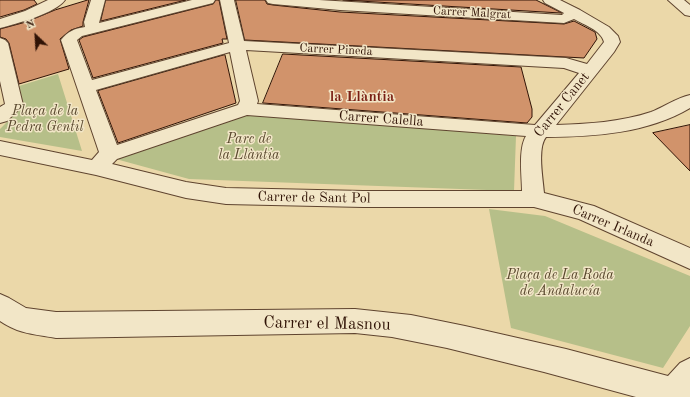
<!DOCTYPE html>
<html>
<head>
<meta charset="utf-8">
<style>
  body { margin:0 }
  #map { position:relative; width:690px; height:397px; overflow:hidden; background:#ebd8a9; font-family:"Old Standard TT",serif }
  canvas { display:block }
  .north { position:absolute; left:16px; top:16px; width:40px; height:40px; -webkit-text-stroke:3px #f2e6c7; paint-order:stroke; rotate:335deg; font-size:11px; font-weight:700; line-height:16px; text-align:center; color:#301306 }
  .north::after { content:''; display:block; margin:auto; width:14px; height:18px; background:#301306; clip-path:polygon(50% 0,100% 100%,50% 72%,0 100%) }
</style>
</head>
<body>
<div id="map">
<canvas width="690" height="397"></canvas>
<div class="north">N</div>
</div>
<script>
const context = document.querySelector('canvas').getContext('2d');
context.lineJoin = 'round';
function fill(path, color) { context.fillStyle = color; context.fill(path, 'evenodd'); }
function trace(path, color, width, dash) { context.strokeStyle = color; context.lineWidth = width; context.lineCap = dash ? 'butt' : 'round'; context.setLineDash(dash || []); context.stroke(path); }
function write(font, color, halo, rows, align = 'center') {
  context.font = font + ' "Old Standard TT",serif'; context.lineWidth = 3; context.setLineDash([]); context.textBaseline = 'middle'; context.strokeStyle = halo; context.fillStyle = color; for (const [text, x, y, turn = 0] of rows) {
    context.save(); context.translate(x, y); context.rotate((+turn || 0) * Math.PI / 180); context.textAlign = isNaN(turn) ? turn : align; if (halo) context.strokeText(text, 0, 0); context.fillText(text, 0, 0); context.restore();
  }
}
fill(new Path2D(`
  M58 74 82 151 0 137V129L23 106 19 86Z
  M245 113 516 136 514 191 189 179 112 158Z
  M489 209 545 216 690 276V326L663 368 511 328Z`), '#b6bf89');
const building = new Path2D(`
  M0 0H34L37 4 24 10 0 17Z
  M88 0H89L83 22V26L71 30 60 39 69 69 19 84 9 43 6 39 0 37V29L26 22 55 10Z
  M106 0H186L101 21Z
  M216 0H219L227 39H222L223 43 93 78 79 40 83 37 213 4Z
  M236 0H265L267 4 273 5 340 12 564 24 574 21 595 32 597 39 584 58 245 40Z
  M343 0H536L562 13H561Z
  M283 54 521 67 532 109V117L527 123 263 103Z
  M225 55 236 103 118 143 98 91Z
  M690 125V171L653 133Z`);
fill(building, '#d1936b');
trace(building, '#301306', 1);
const minor = new Path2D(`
  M48 0H65C56 13 16 24 0 28V19L25 11Z
  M91 0H105L99 23 192 0H215L213 3 82 36 77 40 92 80 229 43 220 0H234L244 41 566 58 587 64 604 42C601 30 584 25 574 19L564 23 340 10 273 4 268 3 266 0H319L562 15 564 13 545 3 543 0H560L580 10 609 27 618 36 620 42 614 52 556 125C587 124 621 122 651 112 664 107 676 98 690 95V108C648 133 594 137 546 137 537 148 543 179 544 193L594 206 690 248V269L579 219 534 207H363L226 204 186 198 96 175 0 155V141L92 160 99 152 61 40C68 31 74 29 85 27L84 22ZM246 50 564 68 579 73 535 125 257 104 258 101ZM230 52 240 101 238 105 117 145 96 90ZM247 115 526 136C518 149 522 176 522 191H363L226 188 186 182 112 164 117 159Z
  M668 0H684L690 5V16L685 15Z
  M0 38 5 40 8 43 23 105 7 121 0 123V107L5 104 0 81Z
  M0 294 9 298 26 308 56 312 355 309 411 315 465 326 566 349 668 376 680 363 690 358V397H636L544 372 447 348 392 337 355 333 56 338C34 334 19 334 0 321Z`);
trace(minor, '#5f442f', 2);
fill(minor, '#f2e6c7');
write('12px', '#301306', '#f2e6c7', [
  ["Carrer Malgrat",472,13,3],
  ["Carrer Pineda",336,50,3]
]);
write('14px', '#301306', '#f2e6c7', [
  ["Carrer Canet",562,105,-51],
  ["Carrer Calella",381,119,4],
  ["Carrer de Sant Pol",314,198,1],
  ["Carrer Irlanda",613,226,23]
]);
write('italic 14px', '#58472d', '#f2e6c7', [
  ["Plaça de la",45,111],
  ["Pedra Gentil",45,127],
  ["Parc de",249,139],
  ["la Llàntia",249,155],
  ["Plaça de La Roda",560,275],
  ["de Andalucía",560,291]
]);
write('bold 15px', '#7a1f14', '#f2e6c7', [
  ["la Llàntia",362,97]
]);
write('17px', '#301306', '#f2e6c7', [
  ["Carrer el Masnou",327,324,1]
]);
</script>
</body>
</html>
